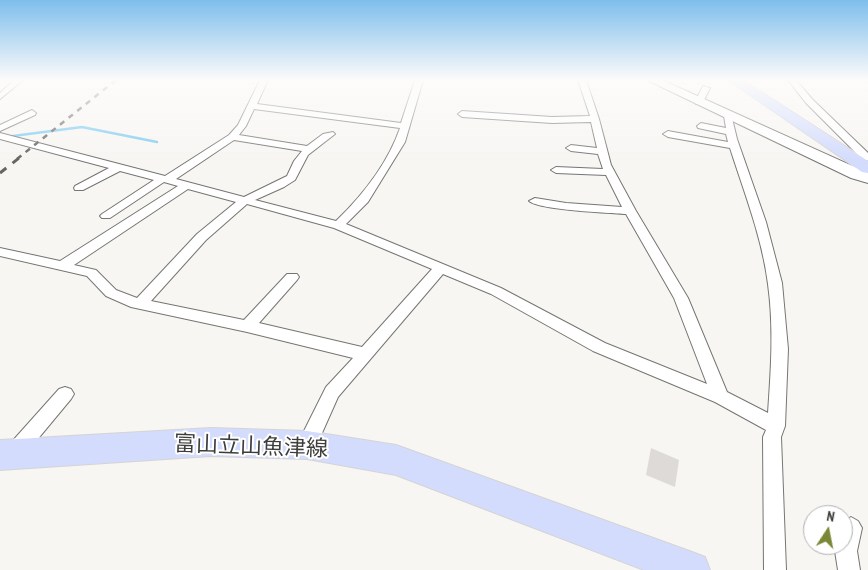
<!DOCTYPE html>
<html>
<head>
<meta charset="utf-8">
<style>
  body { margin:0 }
  #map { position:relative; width:868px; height:570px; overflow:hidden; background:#f8f6f3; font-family:"PT Sans Narrow",sans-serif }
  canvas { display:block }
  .north { position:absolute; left:803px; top:505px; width:50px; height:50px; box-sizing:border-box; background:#fff; border:1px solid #b1b1b1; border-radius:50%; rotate:11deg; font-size:14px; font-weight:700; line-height:20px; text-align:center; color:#3d3d3b }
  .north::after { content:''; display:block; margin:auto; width:18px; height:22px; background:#7a8836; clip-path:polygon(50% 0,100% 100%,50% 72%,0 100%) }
</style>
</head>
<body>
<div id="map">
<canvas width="868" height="570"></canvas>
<div class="north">N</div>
</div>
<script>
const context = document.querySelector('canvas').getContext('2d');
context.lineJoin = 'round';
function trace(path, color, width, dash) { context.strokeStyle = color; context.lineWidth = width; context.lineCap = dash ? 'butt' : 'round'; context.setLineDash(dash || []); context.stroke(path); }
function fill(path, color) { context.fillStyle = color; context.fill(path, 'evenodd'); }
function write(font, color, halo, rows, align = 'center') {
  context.font = font + ' "PT Sans Narrow","Noto Sans JP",sans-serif'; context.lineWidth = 4; context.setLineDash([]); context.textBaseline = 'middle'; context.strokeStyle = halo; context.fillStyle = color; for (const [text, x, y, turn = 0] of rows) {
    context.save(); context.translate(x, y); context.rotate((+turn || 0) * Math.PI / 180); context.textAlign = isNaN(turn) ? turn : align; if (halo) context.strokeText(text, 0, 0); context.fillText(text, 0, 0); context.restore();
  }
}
trace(new Path2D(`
  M13 136 82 127 157 142`), '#7fccf1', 2.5);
fill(new Path2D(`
  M651 448 679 460 675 487 646 475Z`), '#dddad7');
const street = new Path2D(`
  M14 80H23L0 99V93Z
  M260 80H268L257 104 401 123 415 80H423L405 142 368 202 346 224 501 288 605 343 707 384 674 298 626 214C609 213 539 210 529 201L535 198 566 203 622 207 606 175 556 173 551 170 556 167 603 169 598 154 571 151 566 148 571 145 597 148 591 122 552 123 462 117 458 114 462 111 552 117 590 116 578 80H586L599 119 611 165 636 211 688 298 727 392 768 413C771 370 774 327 768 284 762 237 744 192 730 148L668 137 663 134 668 131 728 142 726 134 698 128 697 126 701 123 726 128 724 116 731 114 737 139 766 222 782 283 788 349 785 426 781 437 786 570H764L763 437 766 430 715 402 593 351 491 294 443 274 338 397 314 451 307 454 300 451 298 445 300 439 326 387 353 358 247 332 131 307 106 296 87 276 0 256V248L60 261 178 186 164 182 110 218H102L100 216 102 214 154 180 120 171 83 190H75L74 188 75 186 109 168 0 139V133L165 176 229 135 238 125ZM254 109 400 128C388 163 362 196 336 221L255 200 284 187 295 180 308 155 335 134 333 132 323 134 307 146 239 135 246 126ZM234 140 302 151 294 161 287 176 244 197 176 179ZM188 189 236 202 197 234 137 298 116 290 96 270 74 265ZM247 204 334 228 432 269 362 347 259 323 297 280 299 277 297 274H287L244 320 151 301 206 240Z
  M788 80H796L812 99 868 153V160L851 162V158L859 156 806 103Z
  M703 86 710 88 702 104H696L695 102Z
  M32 110 36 113 35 115 0 131V125Z
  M65 387 71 389 74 394 71 399 22 458 15 461 8 458 6 452 8 446 59 389Z
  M851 517 858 521 862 528 857 551 860 570H838L835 551 837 545H843V522Z`);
const secondary = new Path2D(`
  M647 80H662L868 173V183L851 178Z`);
const primary = new Path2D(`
  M728 80H743L868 161V173L862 172Z
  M211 428 307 431 396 445 692 552 705 557 710 570H644L396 475 307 459 211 456 0 470V440Z`);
trace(street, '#767572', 2);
trace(secondary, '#767572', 2);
trace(primary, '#d4d4d4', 2);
fill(street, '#fff');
fill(secondary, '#fff');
fill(primary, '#d4dcfd');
trace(new Path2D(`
  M17 159 116 80`), '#676664', 2.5, [5.5, 5.5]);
trace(new Path2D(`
  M0 173 19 158`), '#676664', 3, [8, 8]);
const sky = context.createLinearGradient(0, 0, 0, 160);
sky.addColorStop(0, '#7ebeec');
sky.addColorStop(0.5, '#fcfbfa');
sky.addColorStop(1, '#fcfbfa00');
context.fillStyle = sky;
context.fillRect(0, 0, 868, 160);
write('22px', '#3d3d3b', '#fff', [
  ["富山立山魚津線",251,447,2]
]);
</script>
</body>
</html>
